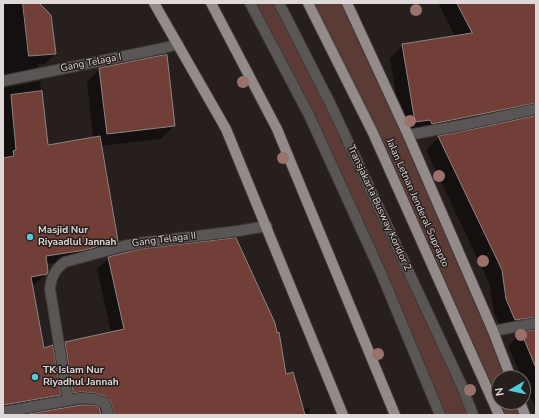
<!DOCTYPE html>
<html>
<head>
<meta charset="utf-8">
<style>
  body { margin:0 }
  #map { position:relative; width:539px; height:418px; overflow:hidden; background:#261f1e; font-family:"Nunito Sans",sans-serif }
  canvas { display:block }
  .frame { position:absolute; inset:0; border:4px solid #ded9d8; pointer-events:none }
  .north { position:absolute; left:491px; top:370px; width:40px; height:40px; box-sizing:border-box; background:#261f1e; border:1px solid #706968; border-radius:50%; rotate:261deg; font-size:11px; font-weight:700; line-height:16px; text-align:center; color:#ded9d8 }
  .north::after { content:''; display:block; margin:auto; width:14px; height:18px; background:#54cadd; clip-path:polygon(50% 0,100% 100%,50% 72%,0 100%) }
</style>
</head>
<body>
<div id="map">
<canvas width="539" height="418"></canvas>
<div class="frame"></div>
<div class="north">N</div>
</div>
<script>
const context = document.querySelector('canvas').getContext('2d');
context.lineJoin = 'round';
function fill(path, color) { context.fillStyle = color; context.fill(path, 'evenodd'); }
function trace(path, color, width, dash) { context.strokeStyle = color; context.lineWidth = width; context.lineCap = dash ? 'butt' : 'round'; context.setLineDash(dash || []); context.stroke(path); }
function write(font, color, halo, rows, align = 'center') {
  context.font = font + ' "Nunito Sans",sans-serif'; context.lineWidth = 3; context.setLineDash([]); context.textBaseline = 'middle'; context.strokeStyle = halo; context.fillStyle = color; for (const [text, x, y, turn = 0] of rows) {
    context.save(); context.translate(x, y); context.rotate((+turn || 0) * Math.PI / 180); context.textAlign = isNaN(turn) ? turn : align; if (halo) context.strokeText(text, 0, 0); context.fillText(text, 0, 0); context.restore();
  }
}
fill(new Path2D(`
  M248 3H278L473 415H440L357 221Z
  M308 3H345L511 378H499V402H520L525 415H499Z`), '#5c3a35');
fill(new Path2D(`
  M3 3H38L55 54 45 64H38V67L28 77 3 82Z
  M438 3H536V409L508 346 521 333 529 332 522 329 503 333 494 312 489 283 426 150 439 137 529 118 525 115 402 135 390 58 403 45 455 37Z
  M100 69 174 126 161 139 101 146 116 241 106 251 74 260 46 264V274L35 284 32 285 43 349 53 356 66 343 111 333 97 269 109 258 286 376 302 410 309 408 310 415H90L94 407 83 404 82 398 62 402 60 392 49 403 3 412V88L40 81 47 146 93 138 87 82Z`), '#0007');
const building = new Path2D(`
  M23 3H39L51 15 56 54 29 56Z
  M457 3H536V103L432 124 430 120 415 122 402 44 472 33Z
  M167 55 175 126 107 134 99 68 158 56Z
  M42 91 48 145 100 136 118 241 85 250 46 256 48 271 47 274 31 277 44 348 53 345 61 395 3 405V158L14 156 13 151 16 150 11 95Z
  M536 116V317L515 320 506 299 502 270 438 136 464 131Z
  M236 238 275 323 277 333 279 332 286 374 293 372 305 415H114L111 402 105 396 95 393 81 392 73 393 65 342 124 329 108 257 140 249Z
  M536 330V368L521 332Z
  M81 405H94L99 407 101 415H23Z`);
fill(building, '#713f38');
trace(building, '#8d8583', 1);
const minor = new Path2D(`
  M250 3 309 115 381 273 440 415
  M279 3 330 103 461 384 473 415
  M3 81 164 48 178 44
  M408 135 463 125 536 109
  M493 331 536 323
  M68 400 50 289C51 277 55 269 65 262L124 246 139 243 238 231 267 226
  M3 412 81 398 95 399 103 402 106 406 108 415`);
const major = new Path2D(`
  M154 3 226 129 343 415
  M211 3 277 129 395 415
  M308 3 373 133 499 415
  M347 3 408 135 493 331 511 378
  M520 402 525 415`);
trace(minor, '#403938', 12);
trace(major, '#403938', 12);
trace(minor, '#595655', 10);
trace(major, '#928b89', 10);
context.fillStyle = '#9a726b';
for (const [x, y] of [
  [416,10],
  [243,82],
  [410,121],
  [283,158],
  [439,176],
  [483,261],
  [521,335],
  [378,354],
  [470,390]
]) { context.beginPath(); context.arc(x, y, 6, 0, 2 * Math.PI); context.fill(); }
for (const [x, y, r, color] of [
  [30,237,4,"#54cadd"],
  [35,377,4,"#54cadd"]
]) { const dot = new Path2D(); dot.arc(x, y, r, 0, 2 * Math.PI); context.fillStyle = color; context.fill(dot); trace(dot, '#261f1e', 1.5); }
write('10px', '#ded9d8', '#261f1e', [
  ["Gang Telaga I",91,63,-11],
  ["Jalan Letnan Jenderal Suprapto",417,203,66],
  ["Transjakarta Busway Koridor 2",379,208,65],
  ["Gang Telaga II",164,240,-7]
]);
write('bold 10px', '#ded9d8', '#261f1e', [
  ["Masjid Nur",38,231],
  ["Riyaadlul Jannah",38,243],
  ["TK Islam Nur",43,371],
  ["Riyadhul Jannah",43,383]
], 'left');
</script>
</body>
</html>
